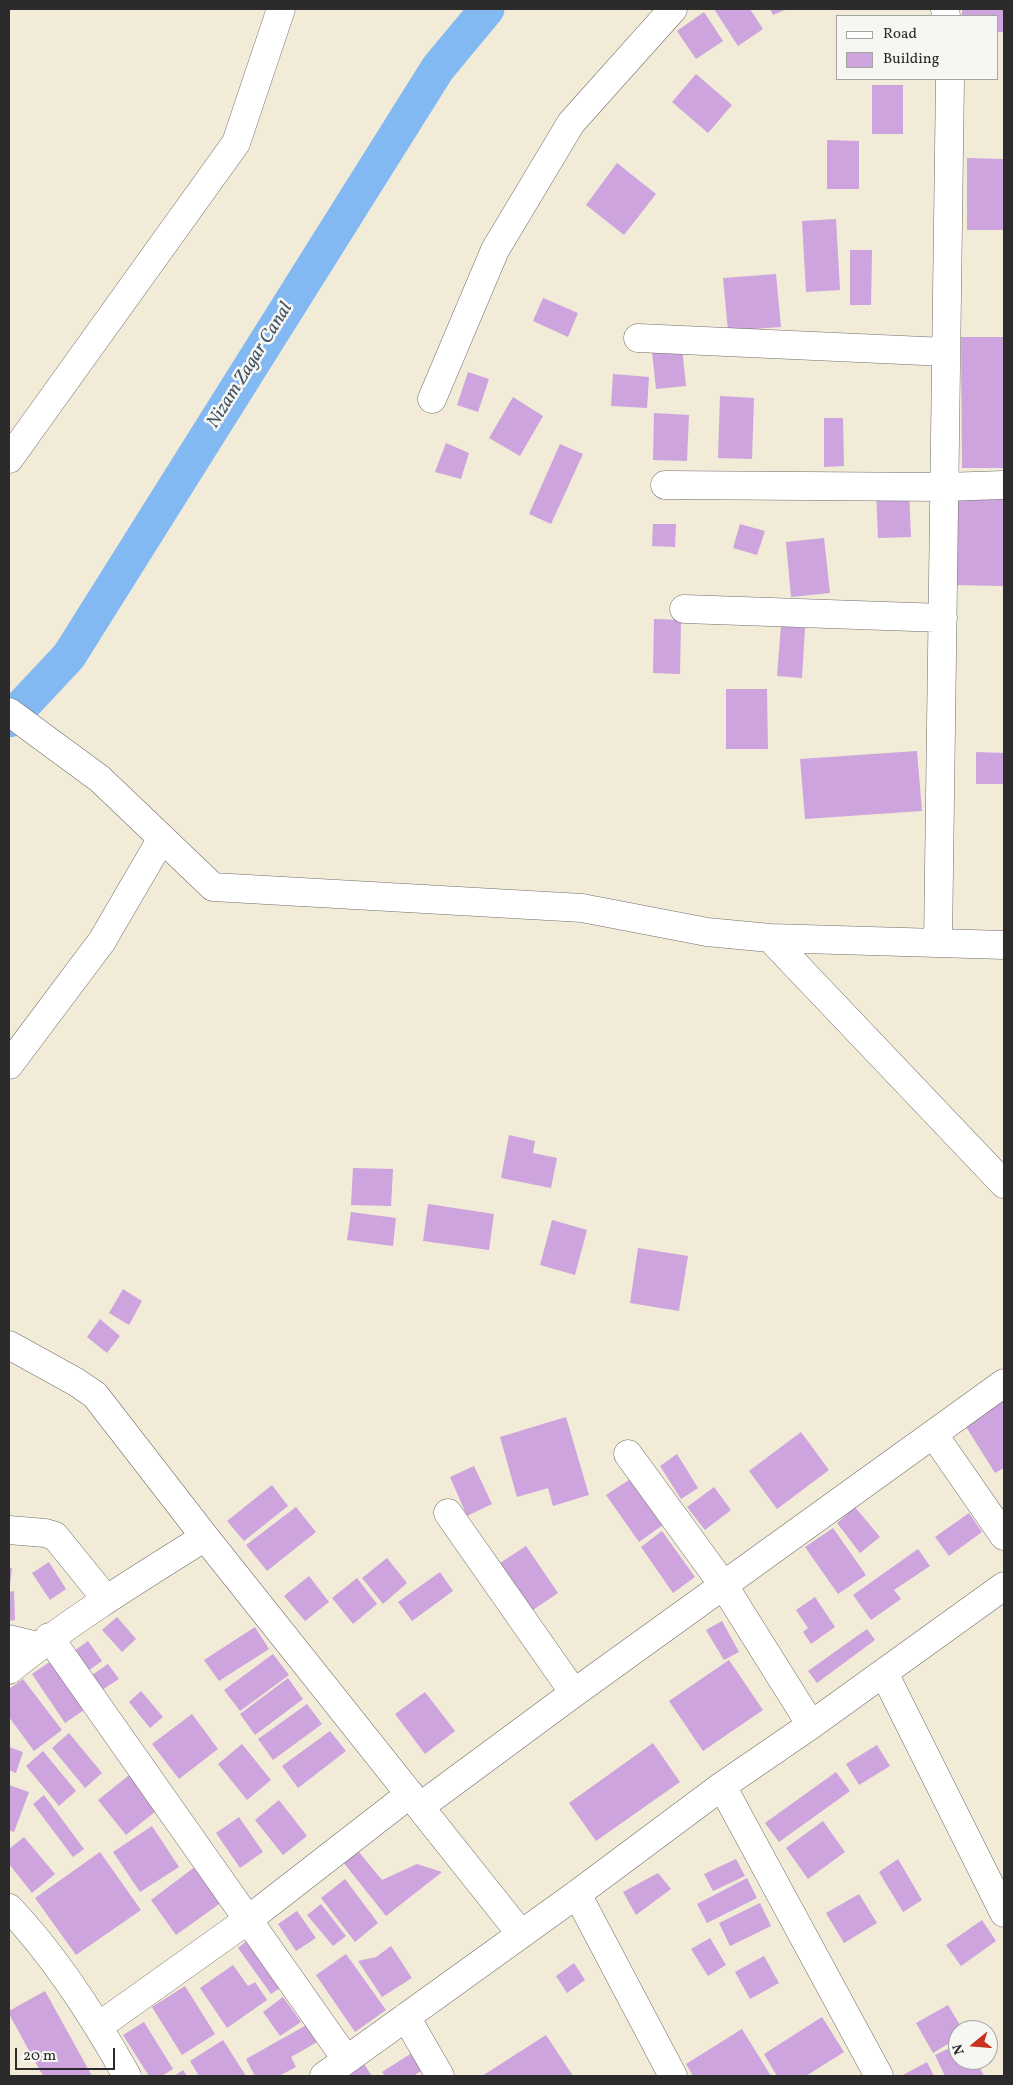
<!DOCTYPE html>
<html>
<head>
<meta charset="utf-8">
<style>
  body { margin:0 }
  #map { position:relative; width:1013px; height:2085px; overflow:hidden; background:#f1ebd8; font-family:Vollkorn,serif }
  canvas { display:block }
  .frame { position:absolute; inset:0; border:10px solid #2b2b2b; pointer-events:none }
  .legend { position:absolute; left:836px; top:15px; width:162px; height:65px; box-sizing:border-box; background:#f6f6f2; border:1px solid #a5a5a2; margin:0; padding:6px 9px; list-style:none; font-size:15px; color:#2b2b2b }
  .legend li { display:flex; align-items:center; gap:10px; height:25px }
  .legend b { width:25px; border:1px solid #a5a5a2 }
  .north { position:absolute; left:948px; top:2020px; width:50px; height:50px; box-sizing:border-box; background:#f6f6f2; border:1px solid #a5a5a2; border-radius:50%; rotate:253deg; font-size:14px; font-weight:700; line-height:20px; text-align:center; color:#2b2b2b }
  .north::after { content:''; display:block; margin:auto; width:18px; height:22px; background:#c8321e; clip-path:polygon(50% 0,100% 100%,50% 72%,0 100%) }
  .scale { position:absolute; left:15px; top:2048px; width:100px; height:22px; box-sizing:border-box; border:2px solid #2b2b2b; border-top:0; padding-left:6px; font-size:15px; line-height:18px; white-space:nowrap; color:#2b2b2b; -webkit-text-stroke:4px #f6f6f2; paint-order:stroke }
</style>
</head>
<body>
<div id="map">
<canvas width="1013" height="2085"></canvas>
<div class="frame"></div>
<ul class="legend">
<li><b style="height:6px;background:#fff"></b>Road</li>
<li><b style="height:14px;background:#cda4dd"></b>Building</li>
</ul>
<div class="north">N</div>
<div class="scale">20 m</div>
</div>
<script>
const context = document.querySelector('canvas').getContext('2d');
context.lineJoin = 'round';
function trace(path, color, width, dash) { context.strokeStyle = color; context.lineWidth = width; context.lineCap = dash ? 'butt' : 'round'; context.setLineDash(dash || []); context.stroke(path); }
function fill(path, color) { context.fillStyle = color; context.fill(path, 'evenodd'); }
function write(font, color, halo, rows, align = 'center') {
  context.font = font + ' Vollkorn,serif'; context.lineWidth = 5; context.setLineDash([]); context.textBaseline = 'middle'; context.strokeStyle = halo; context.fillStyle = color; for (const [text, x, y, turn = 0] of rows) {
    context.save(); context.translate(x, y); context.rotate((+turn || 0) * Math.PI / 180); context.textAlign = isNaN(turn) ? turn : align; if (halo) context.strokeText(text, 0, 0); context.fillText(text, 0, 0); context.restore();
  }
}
trace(new Path2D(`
  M9 720 69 656 438 68 487 9`), '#83b9f2', 35);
fill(new Path2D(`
  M714 9H750L763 29 738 46Z
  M770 9H787L773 15Z
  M962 9H1004V32H997V16H962Z
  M704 12 723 41 696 59 677 31Z
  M696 74 732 105 708 133 672 102Z
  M872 85H903V134H872Z
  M827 140 859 141V189H827Z
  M967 158 1004 159V230H967Z
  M617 163 656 194 624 235 586 205Z
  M836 219 840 290 806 292 802 221Z
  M850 250H872L871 305H850Z
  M776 274 781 327 728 331 723 278Z
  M543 298 578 313 568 337 533 321Z
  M961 337H1004V468H962Z
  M682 348 686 386 656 389 652 352Z
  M468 372 489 379 478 412 457 405Z
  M613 374 649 377 647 408 611 406Z
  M720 396 754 398 752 459 718 458Z
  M513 397 543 416 520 456 489 438Z
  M654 413 689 415 687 461 653 460Z
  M824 418H843L844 466 824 467Z
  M446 443 469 453 461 479 435 472Z
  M560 444 583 454 551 524 529 514Z
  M909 490 911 537 878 538 876 491Z
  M954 495 1004 496V586L952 585Z
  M653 524H676L675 547 652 546Z
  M740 524 765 531 757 555 733 548Z
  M824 538 830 593 791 597 786 542Z
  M654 619 681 620 680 674 653 673Z
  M781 626 805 628 802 678 777 676Z
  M726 689H767L768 749H726Z
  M917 751 922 811 805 819 800 759Z
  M976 752 1004 753V784H976Z
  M509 1135 535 1141 533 1153 557 1158 551 1188 501 1178Z
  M353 1168 393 1169 391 1206 351 1205Z
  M428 1204 494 1214 489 1250 423 1241Z
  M351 1212 396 1218 393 1246 347 1240Z
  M552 1220 587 1230 575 1275 540 1265Z
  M638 1248 688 1256 679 1311 630 1303Z
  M123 1289 142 1301 129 1325 109 1313Z
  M100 1319 120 1336 107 1353 87 1337Z
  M1004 1396V1468L995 1473 963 1422Z
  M566 1417 589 1495 553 1506 548 1488 517 1497 500 1437Z
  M801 1432 829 1470 777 1509 749 1471Z
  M677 1454 698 1488 681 1499 660 1466Z
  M474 1466 492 1504 467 1516 450 1477Z
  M635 1476 667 1522 639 1542 606 1495Z
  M272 1485 288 1506 244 1541 227 1521Z
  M714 1487 731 1510 705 1530 687 1507Z
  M296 1507 316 1532 267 1571 246 1545Z
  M855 1507 880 1537 860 1553 837 1523Z
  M969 1513 982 1532 949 1556 935 1537Z
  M833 1528 866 1575 838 1594 805 1547Z
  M662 1531 695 1577 673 1593 641 1547Z
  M526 1546 558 1593 530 1612 497 1565Z
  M918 1549 930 1566 894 1590 901 1599 871 1620 853 1595Z
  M387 1558 407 1583 383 1604 362 1578Z
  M49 1562 66 1589 50 1600 32 1573Z
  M9 1568H12L10 1585H9Z
  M440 1572 453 1591 412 1621 398 1602Z
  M309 1576 329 1602 305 1621 284 1596Z
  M357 1578 377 1604 353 1624 332 1598Z
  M14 1591 15 1620 9 1621V1592Z
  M815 1597 835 1627 811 1644 803 1632 808 1628 796 1610Z
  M117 1617 136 1639 122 1652 102 1630Z
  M722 1621 739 1652 724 1660 706 1630Z
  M255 1627 269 1649 219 1681 204 1660Z
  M867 1629 875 1640 817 1683 808 1671Z
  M88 1641 102 1661 85 1673 71 1653Z
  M273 1654 289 1675 240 1711 224 1690Z
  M729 1660 763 1710 703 1751 669 1701Z
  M51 1661 84 1710 65 1723 32 1674Z
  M108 1664 119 1679 102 1690 92 1675Z
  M288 1678 303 1699 255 1735 240 1714Z
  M23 1679 62 1730 34 1751 9 1717V1689Z
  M141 1691 163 1717 150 1728 129 1702Z
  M425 1692 455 1731 425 1754 395 1714Z
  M307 1704 322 1724 273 1760 258 1739Z
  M192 1714 218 1749 179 1779 152 1744Z
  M330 1731 346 1751 298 1788 282 1766Z
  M69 1733 102 1773 85 1788 52 1748Z
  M653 1743 680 1782 596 1841 569 1803Z
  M242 1744 271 1780 247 1800 218 1764Z
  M877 1745 890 1766 859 1785 846 1764Z
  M9 1747 23 1752 16 1773 9 1770Z
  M43 1751 76 1791 59 1806 26 1766Z
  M133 1772 161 1807 126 1835 98 1800Z
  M836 1772 850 1791 779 1842 765 1823Z
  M9 1785 29 1792 14 1832 9 1830Z
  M44 1795 84 1849 73 1857 33 1804Z
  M279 1800 307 1836 283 1855 255 1820Z
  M239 1817 263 1852 240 1868 216 1833Z
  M823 1821 845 1852 808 1879 786 1848Z
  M152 1826 179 1867 140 1892 113 1852Z
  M24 1837 55 1874 32 1893 9 1864V1849Z
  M358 1851 382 1880 417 1864 442 1872 386 1916 343 1862Z
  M100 1852 141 1910 76 1955 35 1898Z
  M736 1859 745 1876 713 1891 704 1874Z
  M898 1859 922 1900 903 1912 879 1872Z
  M196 1866 222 1902 176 1935 151 1900Z
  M658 1873 671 1889 636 1915 623 1892Z
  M747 1878 757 1898 707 1923 697 1904Z
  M345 1879 378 1923 355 1942 321 1898Z
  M859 1894 877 1923 844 1943 826 1913Z
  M760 1903 771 1926 730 1946 719 1923Z
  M321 1904 346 1936 333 1946 307 1915Z
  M297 1911 316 1938 296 1951 278 1924Z
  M982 1920 996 1941 961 1966 946 1945Z
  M250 1938 283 1986 271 1994 238 1948Z
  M710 1938 726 1965 708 1976 691 1949Z
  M391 1946 412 1978 382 1997 358 1961 376 1957Z
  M346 1954 386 2010 355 2032 316 1975Z
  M764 1956 779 1983 750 1999 735 1972Z
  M574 1963 585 1980 567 1993 556 1976Z
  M233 1965 248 1986 255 1982 267 2000 227 2028 200 1988Z
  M185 1986 215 2034 182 2055 152 2007Z
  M45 1991 92 2076H43L9 2014V2011Z
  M283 1997 301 2022 280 2036 263 2012Z
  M948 2005 963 2030H958V2038L933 2053 916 2023Z
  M822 2017 844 2052 806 2076H777L764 2054Z
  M144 2022 173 2069 162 2076H149L123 2035Z
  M310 2023 319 2041 291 2057 296 2067 279 2076H255L246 2059Z
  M742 2029 771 2076H693L686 2064Z
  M546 2035 573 2076H482Z
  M223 2040 246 2076H199L190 2061Z
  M958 2044V2060H976L984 2076H945L935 2055Z
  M415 2051 426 2068 413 2076H385L382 2072Z
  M927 2062 934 2076H901Z
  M364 2064 372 2076H343Z
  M183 2070 187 2076H174Z`), '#cda4dd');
const minor = new Path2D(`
  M945 9 946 16
  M638 338 946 352
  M432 399 495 250 571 123 673 9
  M9 459 236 143 281 9
  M665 485 944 487 1004 485
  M684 609 943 618
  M9 712 100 779 213 887 582 908 707 932 770 938 1004 945
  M770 938 1004 1184
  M938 942 950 79
  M9 1065 102 941 162 838
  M9 1345 76 1382 95 1395 205 1537 521 1934
  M934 1435 1004 1536
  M628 1454 724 1586 811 1725
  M448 1513 574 1693
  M9 1530 45 1533 55 1536 106 1599
  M49 1637 346 2059
  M9 1639 38 1646
  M9 1670C71 1620 138 1579 205 1537
  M884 1673 1004 1913
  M722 1786 879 2076
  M421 1806 574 1693 1004 1383
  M577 1894 673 2076
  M9 1908C56 1957 94 2017 127 2076
  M406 2017 440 2076
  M99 2026 249 1919 410 1794
  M324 2076 577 1894 722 1786 811 1725 1004 1586`);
trace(minor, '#706e68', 29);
trace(minor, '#fff', 28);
write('italic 19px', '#455667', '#f6f6f2', [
  ["Nizam Zagar Canal",251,366,-58]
]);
</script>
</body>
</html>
